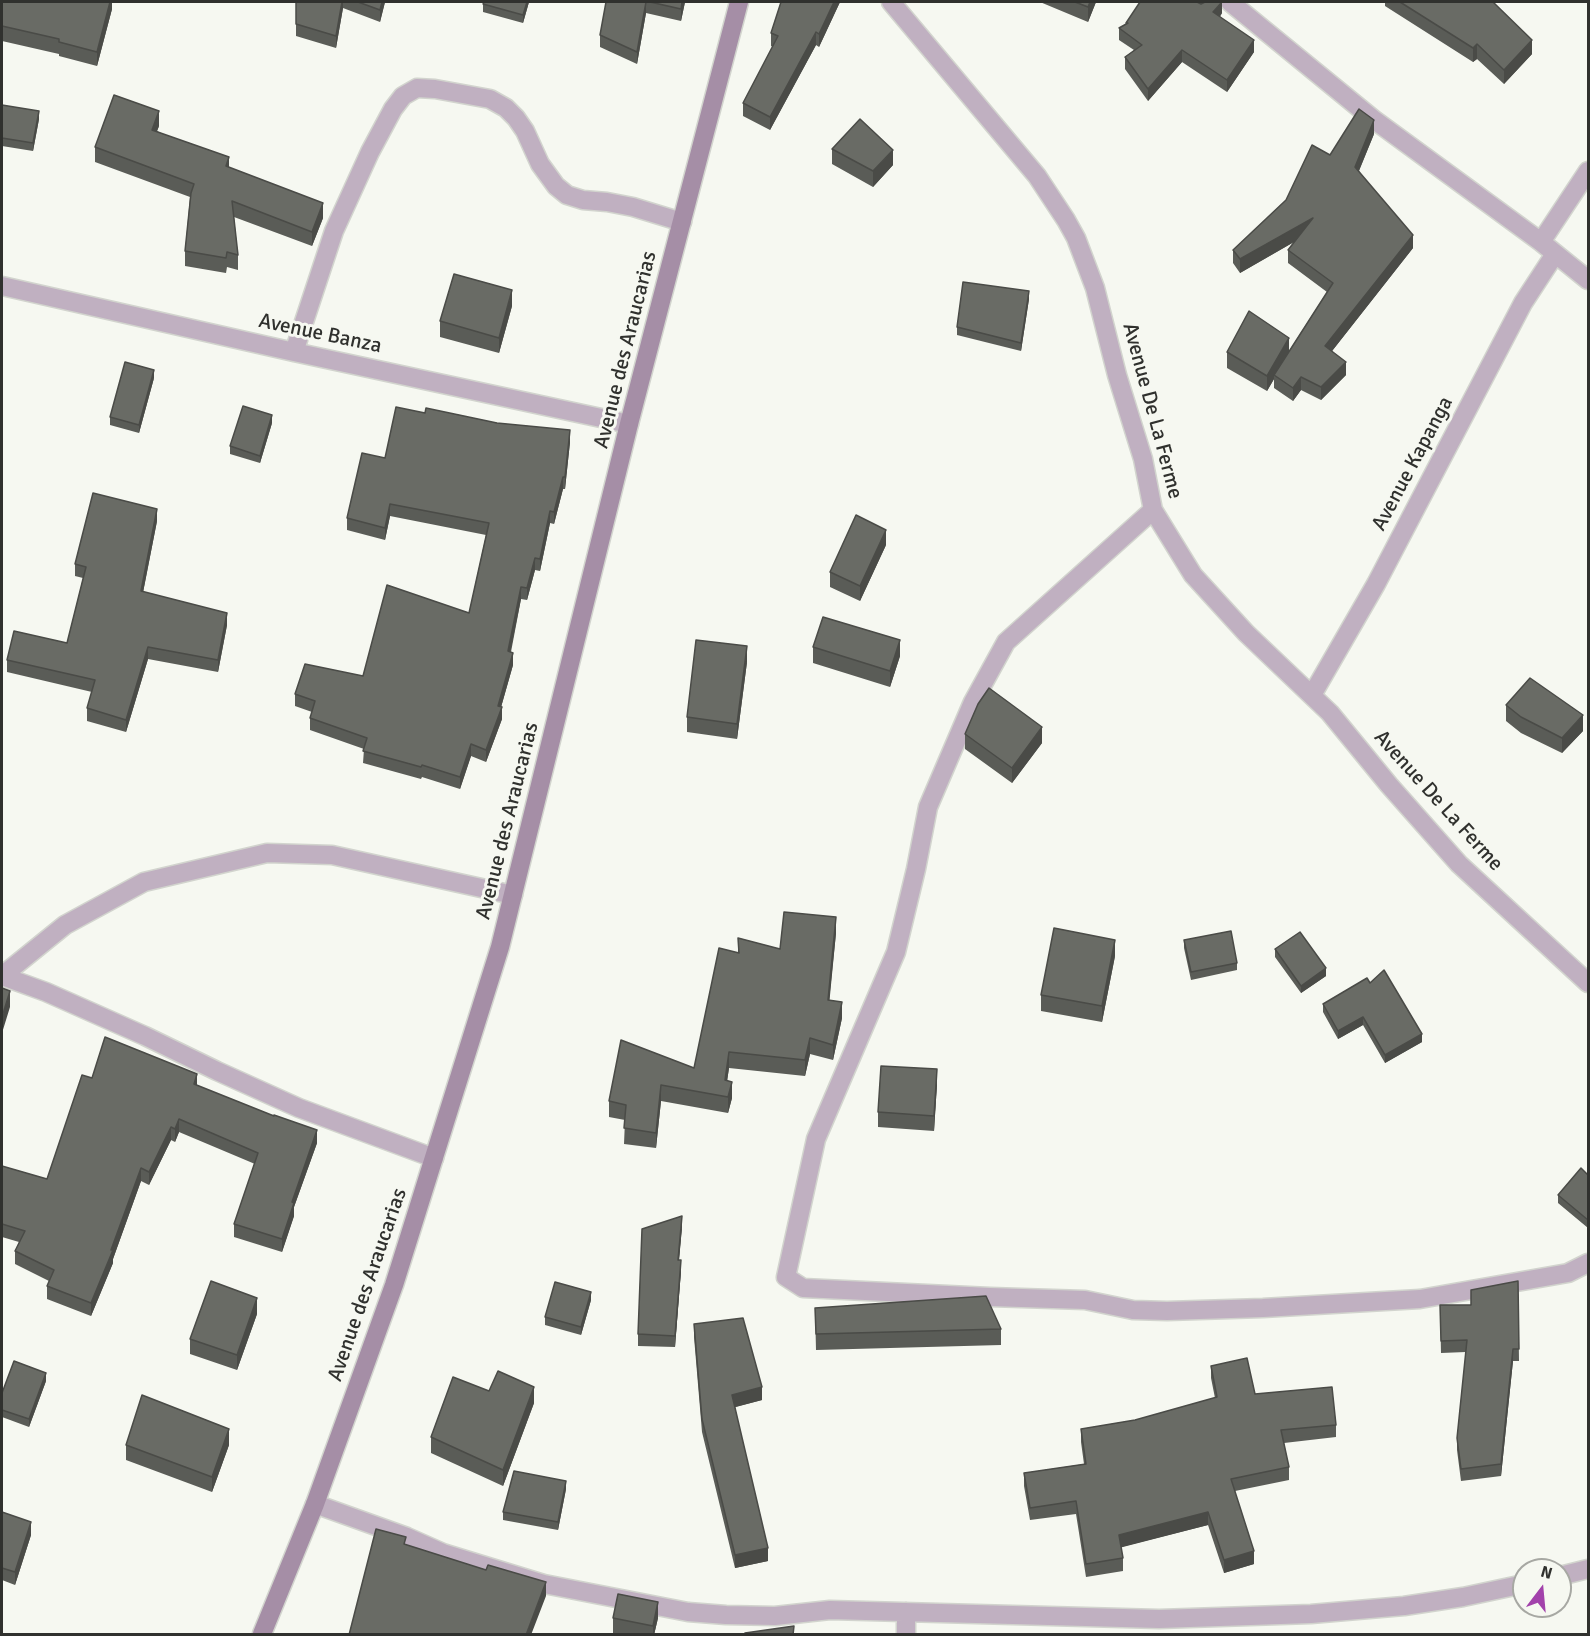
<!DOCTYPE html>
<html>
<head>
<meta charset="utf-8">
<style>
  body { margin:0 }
  #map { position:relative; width:1590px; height:1636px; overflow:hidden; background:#f6f8f1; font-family:Signika,sans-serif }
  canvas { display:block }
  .frame { position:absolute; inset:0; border:3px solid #30312e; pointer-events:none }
  .north { position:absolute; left:1512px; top:1558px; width:60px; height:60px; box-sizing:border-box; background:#f6f8f1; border:2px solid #a7a8a3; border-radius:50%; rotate:16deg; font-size:16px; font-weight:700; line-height:24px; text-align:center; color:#30312e }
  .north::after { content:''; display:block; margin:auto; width:21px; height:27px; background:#a242ab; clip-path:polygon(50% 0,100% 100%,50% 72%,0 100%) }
</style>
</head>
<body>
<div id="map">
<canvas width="1590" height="1636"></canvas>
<div class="frame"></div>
<div class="north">N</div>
</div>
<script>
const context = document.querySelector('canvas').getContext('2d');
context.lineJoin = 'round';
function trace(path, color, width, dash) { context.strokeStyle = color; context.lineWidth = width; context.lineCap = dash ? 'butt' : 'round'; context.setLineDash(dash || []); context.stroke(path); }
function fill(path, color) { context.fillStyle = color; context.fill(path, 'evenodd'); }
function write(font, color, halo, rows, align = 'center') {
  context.font = font + ' Signika,sans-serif'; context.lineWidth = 6; context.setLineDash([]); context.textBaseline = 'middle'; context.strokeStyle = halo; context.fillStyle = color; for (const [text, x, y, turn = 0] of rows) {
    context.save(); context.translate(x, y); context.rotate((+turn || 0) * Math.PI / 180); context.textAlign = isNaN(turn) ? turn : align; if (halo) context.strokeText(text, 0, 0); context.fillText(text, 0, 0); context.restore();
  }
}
const street = new Path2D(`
  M891 2 1037 176 1066 220 1076 238 1095 288 1117 375 1143 459 1153 510 1193 575 1246 633 1330 713 1389 785 1459 864 1588 983
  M1230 2 1373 119 1541 242 1588 280
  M1541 242 1588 171
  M2 286 294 352 629 424
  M294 352 334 231 370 152 393 109 403 96 417 88 435 89 490 99 506 108 516 118 525 131 540 164 556 186 567 195 583 200 607 202 633 207 682 222
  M1153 510 1006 642 973 702 928 807 916 869 896 952 816 1139 786 1277 803 1288 990 1297 1085 1300 1133 1310 1167 1311 1263 1308 1420 1299 1568 1273 1588 1263
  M1312 695 1376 584 1523 303 1555 254
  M2 976 65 925 144 882 267 853 332 855 513 895
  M2 976 46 992 145 1036 217 1071 299 1108 434 1158
  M315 1504 407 1537 443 1553 544 1584 688 1612 726 1615 775 1616 830 1610 1159 1619 1311 1614 1404 1606 1463 1597 1524 1584
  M1560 1576 1588 1569
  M906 1612V1634`);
const secondary = new Path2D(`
  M262 1634 315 1504 394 1285 500 947 629 424 739 2`);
trace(street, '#d2d4ce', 21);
trace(secondary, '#d2d4ce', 21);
trace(street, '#c0b0c1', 18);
trace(secondary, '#a58ea6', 18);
fill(new Path2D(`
  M2 2H112V9L97 66 59 56V54L2 41Z
  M296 2H385L380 22 343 8 336 48 296 36Z
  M529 2 523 23 483 12V4Z
  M606 2H685L681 21 646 13 637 64 600 47V35Z
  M781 2H840L819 47 816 45 770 130 743 116V103L773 47 771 46V33Z
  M1040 2H1096L1088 22Z
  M1385 2H1493L1532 54 1504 84 1477 59 1473 62 1385 6Z
  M1201 4 1222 13 1220 17 1254 52 1227 92 1182 62 1148 101 1125 69V57L1134 50 1119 40V28L1126 24V23Z
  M2 105 39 119 33 151 2 146Z
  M159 126 157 131 229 168 323 218 312 246 234 217 238 255V270L227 267 226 273 185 266V251L190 197 95 162V147Z
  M1374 134 1359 171 1413 248 1332 351 1346 375 1321 400 1301 390 1293 401 1274 388V379L1267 391 1227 368V352L1289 351 1327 292 1288 263V250L1294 242 1240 273 1233 263V250L1286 200 1330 155Z
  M832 149 893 165 873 187 832 164Z
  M1029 299 1021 351 957 335V327Z
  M512 306 499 353 440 337V321Z
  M154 378 139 433 110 425V417Z
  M272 423 260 463 230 454V446Z
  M570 442 565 489H563L554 524 550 523 540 571 535 570 527 600 521 599 511 652 513 665 501 707 502 719 486 762 471 756 460 789 422 777 421 779 363 763 364 749 310 730V718L312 712 295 706V694L363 676 469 613 486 535 390 516 385 540 347 530V518L385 458Z
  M157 521 143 592 227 625 218 672 148 659 126 732 87 721V708L92 692 7 672V660L67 643 83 578 75 576V564Z
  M886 545 860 601 830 587V572Z
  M813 647 900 656 890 687 813 663Z
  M747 662 737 739 687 732V717Z
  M1506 705 1583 731 1562 753 1521 733 1506 721Z
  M965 734 1042 743 1012 783 965 749Z
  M836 933 829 1001 842 1018 833 1060 810 1054 805 1076 729 1068 727 1081 732 1098 728 1113 661 1101 656 1148 624 1144 625 1120 609 1117V1101L694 1068 738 953V938L780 949Z
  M1184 940 1237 963V970L1191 980 1184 948Z
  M1275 949 1326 976 1301 993 1275 957Z
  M1115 956 1102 1022 1041 1011V995Z
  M1370 983 1422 1042 1385 1063 1363 1025 1338 1039 1323 1012V1004Z
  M92 1078 197 1085 317 1143 294 1207V1216L282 1252 234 1237V1224L255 1164 179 1132 175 1142 171 1140 149 1185 141 1181 113 1259V1263L91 1316 47 1299V1286L49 1281 15 1264V1251L19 1242 2 1237V1166L47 1179Z
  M937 1084 934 1131 878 1127V1112Z
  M1588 1175V1228L1558 1203V1195Z
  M682 1227 679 1260 681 1271 675 1347 638 1346V1334Z
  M1518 1281 1519 1361H1513L1501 1476 1461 1481 1457 1450V1438L1466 1352 1441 1353 1440 1305H1471Z
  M591 1300 581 1335 545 1325V1317Z
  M815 1308 1001 1329V1345L816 1350Z
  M257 1314 237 1370 190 1354V1339Z
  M694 1324 762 1400 735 1407 768 1561 735 1568 702 1432 694 1337Z
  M1211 1366 1255 1394 1336 1425V1437L1284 1443 1289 1467V1480L1235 1491 1254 1564 1224 1573 1208 1525 1121 1547 1123 1558V1571L1086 1577 1076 1514 1030 1520 1024 1486V1473L1084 1464 1081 1442V1429L1135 1420 1215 1398 1211 1378Z
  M46 1381 29 1427 2 1417V1393Z
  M489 1391 534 1403 503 1486 431 1453V1437Z
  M126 1445H229L212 1492 126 1460Z
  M566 1489 558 1530 503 1520V1512Z
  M2 1512 31 1535 15 1585 2 1580Z
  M613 1618H658L654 1635 613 1634Z`), '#5a5c57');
fill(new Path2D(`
  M110 2H112V9L97 66V52Z
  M342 2H343V8L336 48V36Z
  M382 2H385L380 22V10Z
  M527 2H529L523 23V15Z
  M646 2V13L637 64V52Z
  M682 2H685L681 21V9Z
  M834 2H840L819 47V34Z
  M1090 2H1096L1088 22V7Z
  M1222 2V13L1213 24V12Z
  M816 32V45L770 130V117Z
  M1254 40V52L1227 92V80Z
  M1532 40V54L1504 84V70Z
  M1477 44V59L1473 62V48Z
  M1182 50V62L1148 101V89Z
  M39 111V119L33 151V143Z
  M159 111V126L152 144V130Z
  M1374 120V134L1355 180V167Z
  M893 150V165L873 187V171Z
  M229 157V171L226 166Z
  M323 203V218L312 246V232Z
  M1313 218V231L1240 273V259Z
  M1413 235V248L1325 360V346Z
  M512 290V306L499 353V338Z
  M1029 291V299L1021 351V343Z
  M1289 338V353L1274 375V379L1267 391V376Z
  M1346 362V375L1321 400V387Z
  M154 370V378L139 433V425Z
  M1301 377V390L1293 401V388Z
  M272 415V423L260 463V456Z
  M570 430V442L565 489V477Z
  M563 477V489L554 524V512Z
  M390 504V516L385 540V528Z
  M157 509V521L141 603V591Z
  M550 511V523L540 571V559Z
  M886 530V545L860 601V586Z
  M535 558V570L527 600V588Z
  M521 587V599L508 663V651Z
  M227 613V625L218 672V660Z
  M900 640V656L890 687V671Z
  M747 646V662L737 739V724Z
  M148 647V659L126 732V720Z
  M513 653V665L498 718V706Z
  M502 707V719L486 762V750Z
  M1583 715V731L1562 753V738Z
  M1042 727V743L1012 783V768Z
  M471 744V756L460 789V777Z
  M836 917V933L828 1016V1000Z
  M1115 940V956L1102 1022V1006Z
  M1326 968V976L1301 993V986Z
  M10 991V1007L2 1033V1017Z
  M842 1002V1018L833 1060V1045Z
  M1363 1017V1025L1338 1039V1031Z
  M1422 1034V1042L1385 1063V1055Z
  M810 1038V1054L805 1076V1060Z
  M729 1052V1068L725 1095V1080Z
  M937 1069V1084L934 1131V1116Z
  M197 1074V1087L194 1084Z
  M732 1082V1098L728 1113V1097Z
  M661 1085V1101L656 1148V1133Z
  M179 1119V1132L175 1142V1129Z
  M171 1127V1140L149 1185V1172Z
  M317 1130V1143L294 1207V1216L282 1252V1239L292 1202Z
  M141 1168V1181L113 1259V1263L91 1316V1303Z
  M682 1216V1227L678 1271V1260Z
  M681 1260V1271L675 1347V1336Z
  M591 1292V1300L581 1335V1327Z
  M257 1298V1314L237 1370V1355Z
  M1513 1349V1361L1501 1476V1464Z
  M46 1373V1381L29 1427V1419Z
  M534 1387V1403L503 1486V1470Z
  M762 1387V1400L732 1408V1395Z
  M229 1429V1445L212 1492V1477Z
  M566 1481V1489L558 1530V1522Z
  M1208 1512V1525L1119 1548V1535Z
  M31 1522V1535L15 1585V1572Z
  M768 1548V1561L735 1568V1555Z
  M1254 1551V1564L1224 1573V1560Z
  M546 1582V1596L531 1635H526Z
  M658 1602V1618L654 1635H653V1626Z`), '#4a4b47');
const building = new Path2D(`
  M2 2H110L97 52 59 42V39L2 26Z
  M296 2H342L336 36 296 24Z
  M358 2H382L380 10Z
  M484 2H527L523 15 483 4Z
  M606 2H646L637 52 600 35Z
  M650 2H682L681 9Z
  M781 2H834L819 34 816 32 770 117 743 103 778 36 771 33Z
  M1075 2H1090L1088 7Z
  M1140 2H1197L1201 4 1205 2H1222L1213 12 1254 40 1227 80 1182 50 1148 89 1125 57 1142 45 1119 28 1128 23H1126Z
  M1400 2H1493L1532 40 1504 70 1477 44 1473 48Z
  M114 95 159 111 152 130 229 157 226 166 323 203 312 232 232 201 238 255 227 252 226 258 185 251 191 193 194 184 95 147Z
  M2 105 39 111 33 143 2 138Z
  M1359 109 1374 120 1355 167 1413 235 1325 346 1346 362 1321 387 1301 377 1293 388 1274 375 1333 283 1288 250 1313 218 1240 259 1233 250 1286 200 1312 145 1330 155Z
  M860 119 893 150 873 171 832 149Z
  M454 274 512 290 499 338 440 321Z
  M963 282 1029 291 1021 343 957 327Z
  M1249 311 1289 338 1267 376 1227 352Z
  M125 362 154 370 139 425 110 417Z
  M243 406 272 415 260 456 230 446Z
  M396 407 425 413 426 408 497 423 570 430 565 477H563L554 512 550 511 540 559 535 558 527 588 521 587 508 651 513 653 498 706 502 707 486 750 471 744 460 777 422 765 421 767 363 751 367 738 310 718 315 701 295 694 305 664 363 676 387 585 469 613 489 523 390 504 385 528 347 518 362 453 385 458Z
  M93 493 157 509 141 591 227 613 218 660 148 647 126 720 87 708 95 680 7 660 14 631 67 643 86 567 75 564Z
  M856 515 886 530 860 586 830 572Z
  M823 617 900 640 890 671 813 647Z
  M696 640 747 646 737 724 687 717Z
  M1530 678 1583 715 1562 738 1521 717 1506 705Z
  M989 688 1042 727 1012 768 965 734 978 704Z
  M784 912 836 917 828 1000 842 1002 833 1045 810 1038 805 1060 729 1052 725 1080 732 1082 728 1097 661 1085 656 1133 624 1128 626 1105 609 1101 621 1040 694 1068 719 948 739 953 738 938 780 949Z
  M1054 928 1115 940 1102 1006 1041 995Z
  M1231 931 1237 963 1191 972 1184 940Z
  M1300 932 1326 968 1301 986 1275 949Z
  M1384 970 1422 1034 1385 1055 1363 1017 1338 1031 1323 1004 1367 978 1370 983Z
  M2 988 10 991 2 1017Z
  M105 1037 197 1074 194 1084 274 1116V1115L317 1130 292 1202 294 1203 282 1239 234 1224 258 1153 179 1119 175 1129 171 1127 149 1172 141 1168 111 1250H113L91 1303 47 1286 54 1270 15 1251 25 1231 2 1224V1166L47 1179 82 1075 92 1078Z
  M881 1066 937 1069 934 1116 878 1112Z
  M1581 1168 1588 1175V1220L1558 1195Z
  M682 1216 678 1260H681L675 1336 638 1334 642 1229Z
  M211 1281 257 1298 237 1355 190 1339Z
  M1518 1281 1519 1349H1513L1501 1464 1461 1469 1457 1438 1467 1340 1441 1341 1440 1305H1471V1290Z
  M555 1282 591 1292 581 1327 545 1317Z
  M986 1296 1001 1329 816 1334 815 1308Z
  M743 1318 762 1387 732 1395 768 1548 735 1555 702 1419 694 1324Z
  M1247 1358 1255 1394 1332 1387 1336 1425 1281 1430 1289 1467 1231 1479 1254 1551 1224 1560 1208 1512 1119 1535 1123 1558 1086 1564 1076 1501 1030 1508 1024 1473 1086 1464 1081 1429 1135 1420 1217 1397 1211 1366Z
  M14 1361 46 1373 29 1419 2 1410V1393Z
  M498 1371 534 1387 503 1470 431 1437 453 1377 489 1391Z
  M142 1395 229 1429 212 1477 126 1445Z
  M514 1471 566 1481 558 1522 503 1512Z
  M2 1512 31 1522 15 1572 2 1568Z
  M376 1529 406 1537 404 1544 486 1570 488 1565 546 1582 526 1635H349Z
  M618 1594 658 1602 653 1626 613 1618Z
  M794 1626 793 1635H746L745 1633Z`);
fill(building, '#696b65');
trace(building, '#4a4b47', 1.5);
write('21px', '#30312e', '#f6f8f1', [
  ["Avenue Banza",320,334,12],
  ["Avenue des Araucarias",626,350,-76],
  ["Avenue De La Ferme",1152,411,75],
  ["Avenue Kapanga",1413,464,-62],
  ["Avenue De La Ferme",1438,801,48],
  ["Avenue des Araucarias",508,821,-76],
  ["Avenue des Araucarias",368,1285,-71]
]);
</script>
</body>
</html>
